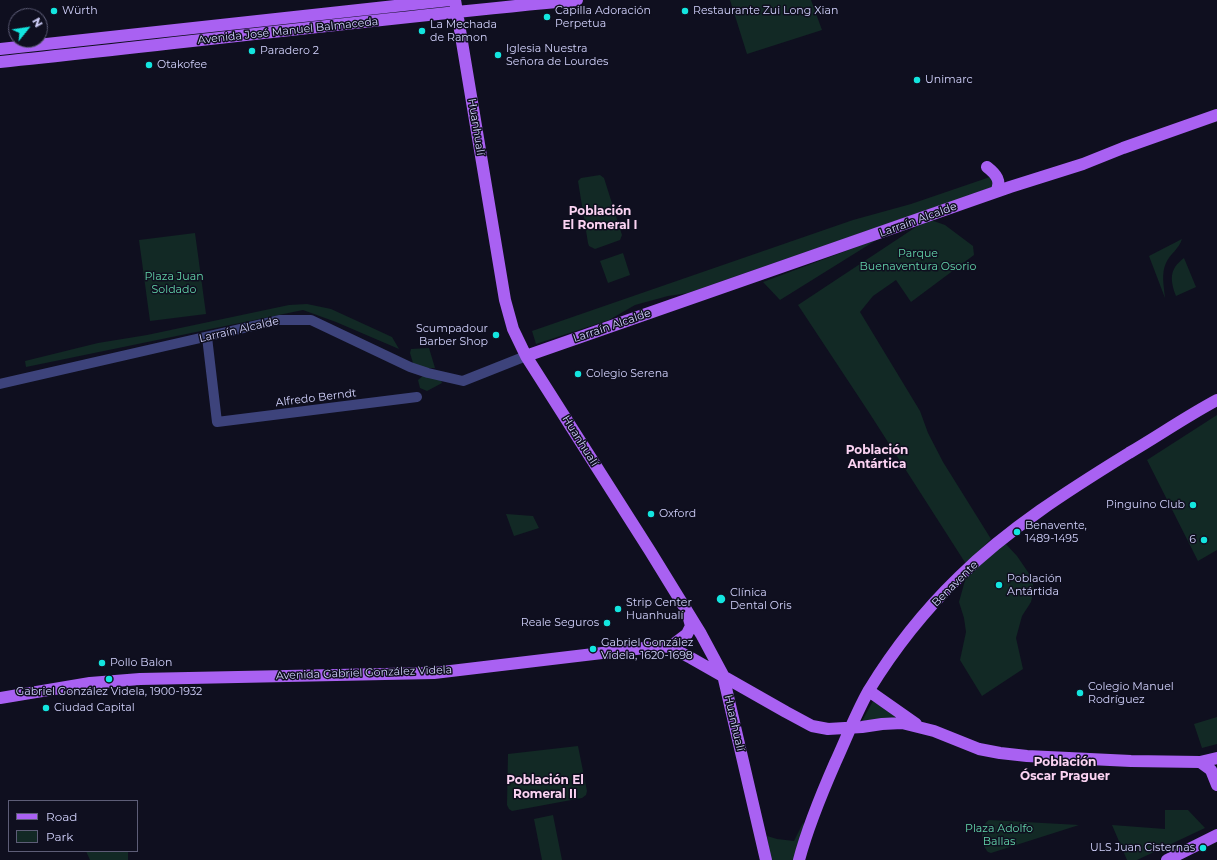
<!DOCTYPE html>
<html>
<head>
<meta charset="utf-8">
<style>
  body { margin:0 }
  #map { position:relative; width:1217px; height:860px; overflow:hidden; background:#0f0f1f; font-family:Montserrat,sans-serif }
  canvas { display:block }
  .legend { position:absolute; left:8px; top:800px; width:130px; height:52px; box-sizing:border-box; background:#0f0f1f; border:1px solid #5d5d77; margin:0; padding:5px 7px; list-style:none; font-size:12px; color:#d1d1fb }
  .legend li { display:flex; align-items:center; gap:8px; height:20px }
  .legend b { width:20px; border:1px solid #5d5d77 }
  .north { position:absolute; left:8px; top:8px; width:40px; height:40px; box-sizing:border-box; background:#0f0f1f; border:1px solid #5d5d77; border-radius:50%; rotate:60deg; font-size:11px; font-weight:700; line-height:16px; text-align:center; color:#d1d1fb }
  .north::after { content:''; display:block; margin:auto; width:14px; height:18px; background:#13e5df; clip-path:polygon(50% 0,100% 100%,50% 72%,0 100%) }
</style>
</head>
<body>
<div id="map">
<canvas width="1217" height="860"></canvas>
<ul class="legend">
<li><b style="height:5px;background:#a961f2"></b>Road</li>
<li><b style="height:11px;background:#122925"></b>Park</li>
</ul>
<div class="north">N</div>
</div>
<script>
const context = document.querySelector('canvas').getContext('2d');
context.lineJoin = 'round';
function fill(path, color) { context.fillStyle = color; context.fill(path, 'evenodd'); }
function trace(path, color, width, dash) { context.strokeStyle = color; context.lineWidth = width; context.lineCap = dash ? 'butt' : 'round'; context.setLineDash(dash || []); context.stroke(path); }
function write(font, color, halo, rows, align = 'center') {
  context.font = font + ' Montserrat,sans-serif'; context.lineWidth = 3; context.setLineDash([]); context.textBaseline = 'middle'; context.strokeStyle = halo; context.fillStyle = color; for (const [text, x, y, turn = 0] of rows) {
    context.save(); context.translate(x, y); context.rotate((+turn || 0) * Math.PI / 180); context.textAlign = isNaN(turn) ? turn : align; if (halo) context.strokeText(text, 0, 0); context.fillText(text, 0, 0); context.restore();
  }
}
fill(new Path2D(`
  M730 0H811L822 30 747 54Z
  M600 175 604 178 622 235 620 240 595 249 589 246 588 243 578 181 581 178Z
  M990 177 992 178 993 187 688 293 668 296 635 305 609 320 536 344 532 331 853 220 911 204Z
  M928 219 945 225 973 246 974 255 911 302 896 280 873 296 860 312 920 411 928 433 943 462 991 539 966 564 870 414 798 305Z
  M195 233 206 314 150 321 139 240Z
  M878 239 780 300 763 282Z
  M1182 239C1179 249 1170 254 1166 263 1161 273 1164 287 1165 298L1149 256Z
  M623 253 630 275 608 283 600 261Z
  M1184 258 1196 287 1176 296C1170 280 1169 269 1184 258Z
  M307 304 331 309 392 337 399 349 336 322 303 310 26 367 25 361 98 343 147 335 289 305Z
  M429 348 435 368H425L413 363 410 353 411 349Z
  M424 375 441 380 442 383 427 391 420 388 418 380Z
  M1217 415V550L1198 561 1147 460Z
  M506 514 533 516 539 528 514 536Z
  M1003 541 1017 556 1030 575 1034 589 1031 602 1022 616 1016 638 1023 669 982 696 960 660 966 632 964 618 959 602 967 573Z
  M873 701 899 717 862 721Z
  M1217 717V744L1202 748 1194 724Z
  M578 746 587 791 586 795 582 798 512 811 509 809 507 805 508 754Z
  M1165 810H1188L1205 828 1137 860H1127L1112 825 1165 829Z
  M553 815 562 860H542L534 819Z
  M989 820 1079 825 991 853 988 852C981 845 979 826 989 820Z
  M803 823 808 828 797 860H771L767 836 777 839 794 841Z
  M86 851H128V860H90Z`), '#122925');
trace(new Path2D(`
  M207 337 217 422 417 397
  M0 384 279 320H311L410 367 428 373 463 381 526 356`), '#3d437b', 10);
trace(new Path2D(`
  M455 0 505 300 513 329 526 356 650 551 701 634 723 675 766 860
  M0 49 450 0
  M0 62C192 42 384 18 577 0
  M987 167C996 174 1002 181 996 192
  M526 356 1010 187 1083 164 1123 148 1217 115
  M670 647 687 634 691 626 688 615
  M869 691 916 724
  M0 698 90 683 140 679 434 673 661 646 670 647 691 658 786 712 812 726 828 729 862 727 882 724 902 723 934 731 979 749 1000 753 1027 756 1131 761 1200 762 1217 758
  M1200 762 1211 770 1217 785
  M799 860C808 826 821 795 835 763 846 739 856 713 869 690 894 649 925 610 959 577 1009 528 1069 490 1129 453 1158 436 1187 416 1217 400
  M1167 860 1217 835`), '#a961f2', 12);
for (const [x, y, r, color] of [
  [54,11,4,"#13e5df"],
  [685,11,4,"#13e5df"],
  [547,17,4,"#13e5df"],
  [422,31,4,"#13e5df"],
  [252,51,4,"#13e5df"],
  [498,55,4,"#13e5df"],
  [149,65,4,"#13e5df"],
  [917,80,4,"#13e5df"],
  [496,335,4,"#13e5df"],
  [578,374,4,"#13e5df"],
  [1193,505,4,"#13e5df"],
  [651,514,4,"#13e5df"],
  [1017,532,4,"#13e5df"],
  [1204,540,4,"#13e5df"],
  [999,585,4,"#13e5df"],
  [721,599,5,"#13e5df"],
  [618,609,4,"#13e5df"],
  [607,623,4,"#13e5df"],
  [593,649,4,"#13e5df"],
  [102,663,4,"#13e5df"],
  [109,679,4,"#13e5df"],
  [1080,693,4,"#13e5df"],
  [46,708,4,"#13e5df"],
  [1203,848,4,"#13e5df"]
]) { const dot = new Path2D(); dot.arc(x, y, r, 0, 2 * Math.PI); context.fillStyle = color; context.fill(dot); trace(dot, '#0f0f1f', 1.5); }
write('11px', '#d1d1fb', '#0f0f1f', [
  ["Würth",62,11],
  ["Capilla Adoración",555,11],
  ["Perpetua",555,24],
  ["Restaurante Zui Long Xian",693,11],
  ["La Mechada",430,25],
  ["de Ramon",430,38],
  ["Iglesia Nuestra",506,49],
  ["Señora de Lourdes",506,62],
  ["Paradero 2",260,51],
  ["Otakofee",157,65],
  ["Unimarc",925,80],
  ["Scumpadour",488,329,"right"],
  ["Barber Shop",488,342,"right"],
  ["Colegio Serena",586,374],
  ["Pinguino Club",1185,505,"right"],
  ["Oxford",659,514],
  ["Benavente,",1025,526],
  ["1489-1495",1025,539],
  ["6",1196,540,"right"],
  ["Población",1007,579],
  ["Antártida",1007,592],
  ["Clínica",730,593],
  ["Dental Oris",730,606],
  ["Strip Center",626,603],
  ["Huanhualí",626,616],
  ["Reale Seguros",599,623,"right"],
  ["Gabriel González",601,643],
  ["Videla, 1620-1698",601,656],
  ["Pollo Balon",110,663],
  ["Colegio Manuel",1088,687],
  ["Rodríguez",1088,700],
  ["Gabriel González Videla, 1900-1932",109,692,"center"],
  ["Ciudad Capital",54,708],
  ["ULS Juan Cisternas",1195,848,"right"]
], 'left');
write('11px', '#d1d1fb', '#0f0f1f', [
  ["Avenida José Manuel Balmaceda",288,31,-6],
  ["Huanhualí",476,127,81],
  ["Larraín Alcalde",918,220,-20],
  ["Larraín Alcalde",612,326,-19],
  ["Larraín Alcalde",239,330,-13],
  ["Alfredo Berndt",316,398,-7],
  ["Huanhualí",580,441,58],
  ["Benavente",955,584,-45],
  ["Avenida Gabriel González Videla",364,673,-2],
  ["Huanhualí",734,723,77]
]);
write('11px', '#63d5aa', '#0f0f1f', [
  ["Parque",918,254],
  ["Buenaventura Osorio",918,267],
  ["Plaza Juan",174,277],
  ["Soldado",174,290],
  ["Plaza Adolfo",999,829],
  ["Ballas",999,842]
]);
write('bold 12px', '#fbd3f2', '#0f0f1f', [
  ["Población",600,211],
  ["El Romeral I",600,225],
  ["Población",877,450],
  ["Antártica",877,464],
  ["Población",1065,762],
  ["Óscar Praguer",1065,776],
  ["Población El",545,780],
  ["Romeral II",545,794]
]);
</script>
</body>
</html>
